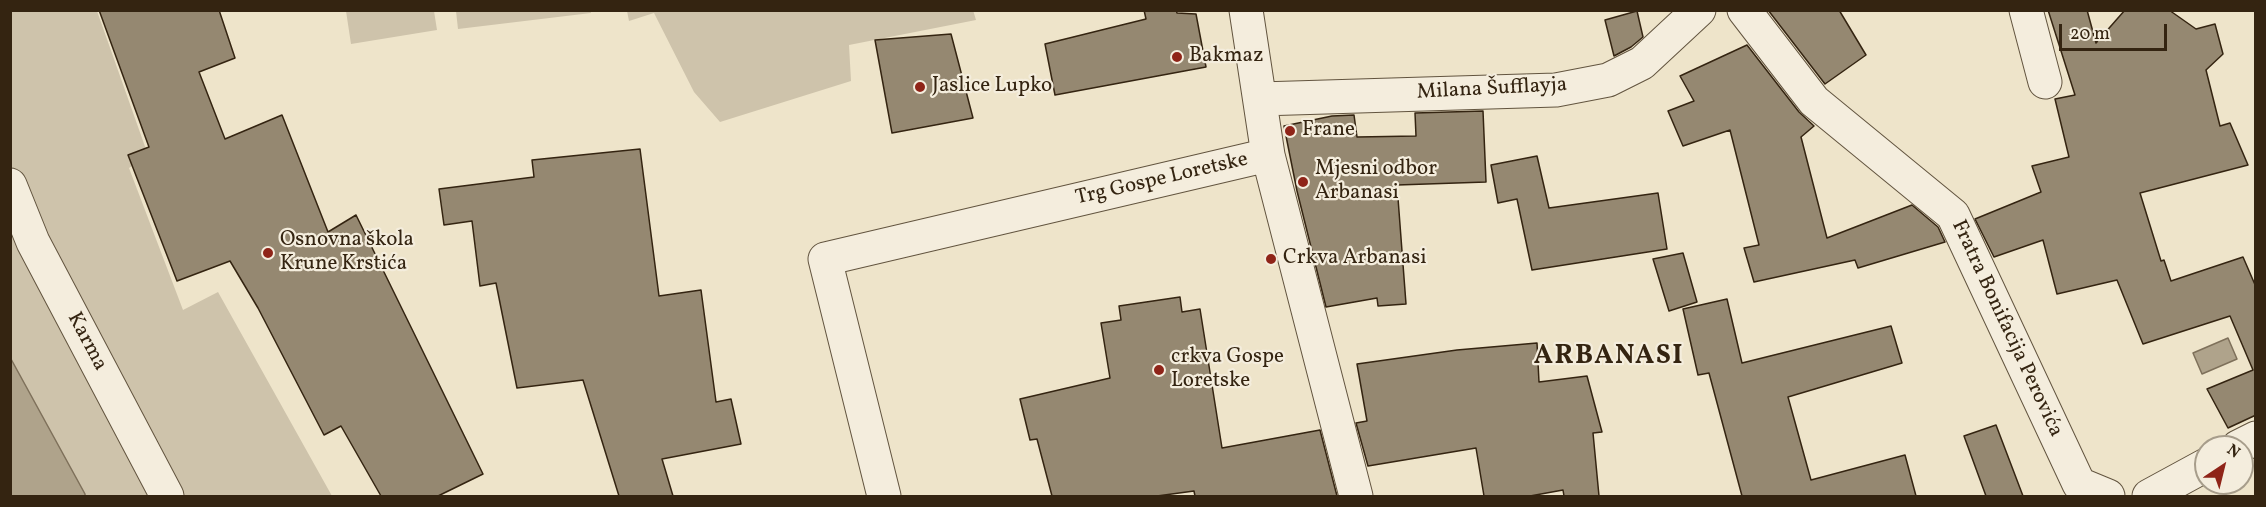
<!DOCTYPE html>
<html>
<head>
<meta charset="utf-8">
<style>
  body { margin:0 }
  #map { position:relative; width:2266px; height:507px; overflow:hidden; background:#eee4ca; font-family:Vollkorn,serif }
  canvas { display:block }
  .frame { position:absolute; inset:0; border:12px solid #342411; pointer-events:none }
  .north { position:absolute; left:2194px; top:435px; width:60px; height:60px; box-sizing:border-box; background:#f4eddd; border:2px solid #a79d8b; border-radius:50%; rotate:35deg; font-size:16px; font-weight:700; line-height:24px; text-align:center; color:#342411 }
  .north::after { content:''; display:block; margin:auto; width:21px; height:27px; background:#8f2418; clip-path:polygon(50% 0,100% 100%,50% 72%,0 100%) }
  .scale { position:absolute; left:2059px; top:24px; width:108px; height:27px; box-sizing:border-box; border:3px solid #342411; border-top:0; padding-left:8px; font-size:18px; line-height:21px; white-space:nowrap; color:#342411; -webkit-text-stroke:4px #f4eddd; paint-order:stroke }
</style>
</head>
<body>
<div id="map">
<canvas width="2266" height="507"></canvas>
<div class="frame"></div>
<div class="north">N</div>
<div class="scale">20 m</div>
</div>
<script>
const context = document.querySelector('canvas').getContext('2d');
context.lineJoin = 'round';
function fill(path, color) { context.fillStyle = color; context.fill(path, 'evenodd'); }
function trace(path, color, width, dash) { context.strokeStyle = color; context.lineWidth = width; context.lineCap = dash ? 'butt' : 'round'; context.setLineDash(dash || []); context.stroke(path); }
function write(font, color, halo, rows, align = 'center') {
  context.font = font + ' Vollkorn,serif'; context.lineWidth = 4.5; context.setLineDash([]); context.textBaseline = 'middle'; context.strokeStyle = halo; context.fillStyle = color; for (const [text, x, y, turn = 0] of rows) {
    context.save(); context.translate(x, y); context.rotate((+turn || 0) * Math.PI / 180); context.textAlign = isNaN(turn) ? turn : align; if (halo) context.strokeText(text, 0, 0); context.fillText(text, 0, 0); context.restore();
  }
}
fill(new Path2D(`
  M590 10 591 13 458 29 456 11Z
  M973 10 976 20 849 45 851 81 720 122 694 92 654 13 629 21 627 11Z
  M10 11H97L148 155 129 168 183 310 218 292 332 496H85L11 359Z
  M346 11H434L437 30 351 44Z`), '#cec3ab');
const water = new Path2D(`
  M2228 338 2237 359 2202 374 2193 353Z
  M11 359 85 494V496H11Z`);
fill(water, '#afa38b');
trace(water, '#7e705a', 1.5);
const building = new Path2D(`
  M99 10H219L235 58 199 72 225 139 282 115 328 232 356 215 483 474 438 496H381L341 426 324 435 258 308 230 261 177 281 128 155 149 147Z
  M1144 10H1176L1177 13 1196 14 1206 67 1055 95 1045 44 1146 19Z
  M1768 10H1839L1866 55 1825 84Z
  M2048 10H2087L2096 43 2125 10H2169L2196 29 2215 24 2223 54 2206 70 2220 126 2230 123 2248 165 2140 193 2161 261 2164 260 2171 281 2243 257 2256 287V415L2228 428 2207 389 2253 370 2230 316 2143 344 2117 280 2057 294 2043 240 1994 257 1975 219 2041 192 2032 166 2069 157 2055 99 2075 95Z
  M1637 11 1643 37 1631 47 1614 56 1605 20Z
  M951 34 973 118 892 133 875 40Z
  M1747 45 1799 112 1814 126 1801 137 1827 238 1912 205 1938 227 1945 242 1858 268 1855 260 1754 282 1744 248 1759 245 1730 130 1683 146 1668 111 1694 101 1680 76Z
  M1483 111 1486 182 1397 185 1406 304 1378 306 1377 298 1326 307 1297 191 1284 126 1332 116 1354 115 1357 137 1416 136 1415 113Z
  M640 149 659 296 701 290 716 402 731 399 741 444 662 459 673 496H619L583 380 517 388 496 283 480 286 472 221 444 225 439 189 534 177 532 160Z
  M1537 156 1549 208 1658 193 1667 249 1532 270 1517 199 1498 203 1491 165Z
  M1683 253 1697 302 1669 311 1653 259Z
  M1180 297 1182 312 1200 309 1222 448 1320 430 1337 496H1195L1194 491 1157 496H1052L1037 439 1030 440 1020 399 1110 378 1101 323 1121 320 1119 306Z
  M1727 299 1742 363 1891 326 1902 363 1788 397 1811 480 1905 455 1916 496H1742L1709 373 1698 375 1683 309Z
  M1537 343 1539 382 1587 376 1602 432 1593 433 1599 496H1564L1563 490 1530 496H1484L1476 448 1368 466 1356 423 1367 421 1357 364 1457 350Z
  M1996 425 2023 496H1986L1964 436Z`);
fill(building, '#958871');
trace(building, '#342411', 1.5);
const minor = new Path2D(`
  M1246 10 1268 155 1356 496
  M1744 10 1814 101 1953 215 2079 484 2108 496
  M2026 10 2045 82
  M1260 99 1556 90 1608 80 1642 63 1699 10
  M10 185 33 242 167 496
  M2238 447 2256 438
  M884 496 825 259 1268 155
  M2149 496 2206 465`);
trace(minor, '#62543f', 35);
trace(minor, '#f4eddd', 33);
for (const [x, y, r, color] of [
  [1177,57,6,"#8f2418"],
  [920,87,6,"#8f2418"],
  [1290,131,6,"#8f2418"],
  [1303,182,6,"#8f2418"],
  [268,253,6,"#8f2418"],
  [1271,259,6,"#8f2418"],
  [1159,370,6,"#8f2418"]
]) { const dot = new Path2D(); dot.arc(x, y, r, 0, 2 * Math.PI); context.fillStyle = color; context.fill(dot); trace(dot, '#f4eddd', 2); }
write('21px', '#342411', '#f4eddd', [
  ["Bakmaz",1189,57],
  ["Jaslice Lupko",932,87],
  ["Frane",1302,131],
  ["Mjesni odbor",1315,170],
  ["Arbanasi",1315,194],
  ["Osnovna škola",280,241],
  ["Krune Krstića",280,265],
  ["Crkva Arbanasi",1283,259],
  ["crkva Gospe",1171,358],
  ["Loretske",1171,382]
], 'left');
write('21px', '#342411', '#f4eddd', [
  ["Milana Šufflayja",1492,90,-3],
  ["Trg Gospe Loretske",1162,180,-13],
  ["Fratra Bonifacija Perovića",2006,329,65],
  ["Karma",86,342,62]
]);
context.letterSpacing = '1.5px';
write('bold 27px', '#342411', '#f4eddd', [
  ["ARBANASI",1609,358]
]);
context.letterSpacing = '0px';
</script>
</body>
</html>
